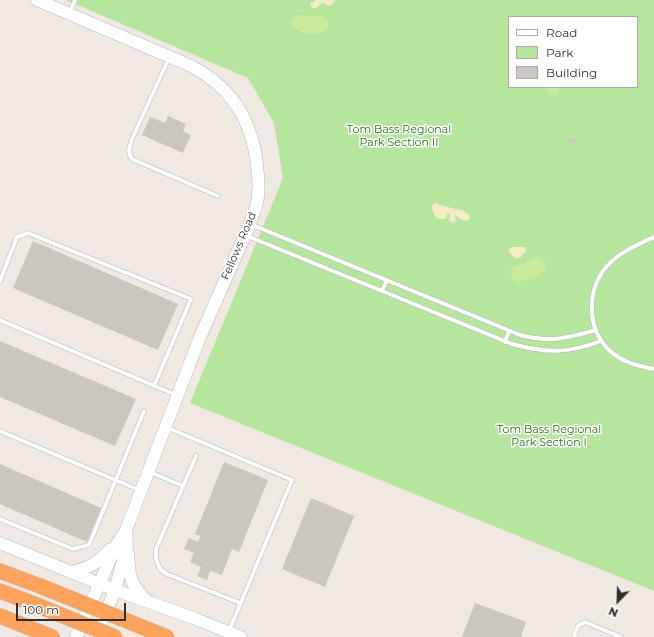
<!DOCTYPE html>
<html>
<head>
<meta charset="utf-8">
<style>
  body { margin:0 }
  #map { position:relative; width:654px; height:637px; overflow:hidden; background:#efe9e1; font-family:Montserrat,sans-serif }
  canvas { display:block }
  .legend { position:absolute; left:508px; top:16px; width:130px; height:72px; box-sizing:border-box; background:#fff; border:1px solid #ababab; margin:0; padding:5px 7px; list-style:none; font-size:12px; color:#2e2e2e }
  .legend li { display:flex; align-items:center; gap:8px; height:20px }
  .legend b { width:20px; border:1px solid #ababab }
  .north { position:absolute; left:598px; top:581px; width:40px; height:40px; -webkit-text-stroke:3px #fff; paint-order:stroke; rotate:203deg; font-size:11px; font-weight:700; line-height:16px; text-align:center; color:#2e2e2e }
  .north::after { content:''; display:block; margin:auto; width:14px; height:18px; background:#2e2e2e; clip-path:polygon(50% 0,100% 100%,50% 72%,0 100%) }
  .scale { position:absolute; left:16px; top:603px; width:110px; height:18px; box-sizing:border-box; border:2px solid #2e2e2e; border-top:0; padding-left:5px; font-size:12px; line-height:14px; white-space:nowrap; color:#2e2e2e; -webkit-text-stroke:3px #fff; paint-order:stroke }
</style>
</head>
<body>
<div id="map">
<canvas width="654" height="637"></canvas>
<ul class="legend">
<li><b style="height:5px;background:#fff"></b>Road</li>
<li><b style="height:11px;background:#b6e59e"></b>Park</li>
<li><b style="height:11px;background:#cbc7bf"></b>Building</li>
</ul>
<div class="north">N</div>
<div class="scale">100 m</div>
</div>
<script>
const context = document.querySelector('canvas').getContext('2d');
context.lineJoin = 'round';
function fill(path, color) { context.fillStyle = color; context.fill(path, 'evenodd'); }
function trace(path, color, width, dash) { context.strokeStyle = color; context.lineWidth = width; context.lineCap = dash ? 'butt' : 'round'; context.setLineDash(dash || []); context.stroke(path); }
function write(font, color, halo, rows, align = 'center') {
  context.font = font + ' Montserrat,sans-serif'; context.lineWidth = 3; context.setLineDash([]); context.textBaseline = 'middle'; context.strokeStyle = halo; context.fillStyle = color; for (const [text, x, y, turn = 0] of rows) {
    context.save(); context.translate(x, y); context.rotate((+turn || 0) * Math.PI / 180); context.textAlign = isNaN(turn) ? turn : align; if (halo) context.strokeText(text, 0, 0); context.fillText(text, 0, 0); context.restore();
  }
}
fill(new Path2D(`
  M66 0H654V591L190 403 283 178 274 123 248 78ZM509 17H637V87H509Z`), '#b6e59e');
fill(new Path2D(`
  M316 0H335L333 4 329 6 322 3 316 8H312L310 4Z
  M436 203 444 206 464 211 470 216 469 219 467 221 462 220 455 215 456 221 452 223 449 220 450 216 448 213 445 219C436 221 430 212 433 204Z
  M511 247H525L526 252 523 254 520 258H515L509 252V250Z`), '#f3ecc5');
fill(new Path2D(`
  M296 15 324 17 329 22 328 29C318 37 298 35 291 23L292 19Z
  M547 87H559L558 94 555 96C550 95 547 92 547 87Z
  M536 257H540L545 262 546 270 532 279 517 282C511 279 509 273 512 267L525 263Z`), '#c9ec9a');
fill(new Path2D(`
  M168 116 186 124 183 131 191 135 183 153 142 135 150 117 165 123Z
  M568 139H576V144L569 143Z
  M33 241 178 304 158 350 13 288Z
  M0 341 136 399 115 446 0 397Z
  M224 462 268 480 239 552 232 549 222 575 210 571 207 580 197 576 201 567 190 562 194 553 184 549 189 538 198 542 201 536 195 534Z
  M0 464 101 508 87 542 0 504Z
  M311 498 354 516 325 587 282 569Z
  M475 603 526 622 521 637H462Z`), '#cbc7bf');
const lane = new Path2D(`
  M70 12 75 0
  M169 58 132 139 129 149 130 156 132 159 218 196
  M250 224 520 335C551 343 566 338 596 330
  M247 236 512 344C546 353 567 354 601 341
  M654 237C637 245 620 252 607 266 587 289 586 328 609 350 621 362 638 366 654 369
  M0 281 17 237 28 233 191 299 154 386
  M382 291 387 280
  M0 320 176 395
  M505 342 509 331
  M168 428 292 480 229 631
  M0 431 139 490
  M196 456 156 549C155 560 157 569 167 574L240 603
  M150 472 183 486
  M0 519 73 549 89 545 144 411
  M574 637 578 626 585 622 621 637`);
const secondary = new Path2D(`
  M37 0 191 66C229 86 249 115 256 157 258 173 260 188 257 203 255 210 252 217 250 224L200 337 126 530 117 544 76 637
  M0 543 115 590 193 618 241 637
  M128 554C130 578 129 582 146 600
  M71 572C92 567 97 563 111 549
  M96 637 115 590 127 546 126 530`);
const highway = new Path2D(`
  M0 571 40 586
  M0 591 34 604
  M0 616 52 637`);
trace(lane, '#b4b7c1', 5);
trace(secondary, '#b4b7c1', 13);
trace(highway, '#c9c9c9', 16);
trace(lane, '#fff', 4);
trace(secondary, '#fff', 12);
trace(highway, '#ffa35c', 15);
const highwayBridge = new Path2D(`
  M40 586 167 637
  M34 604 115 637`);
trace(highwayBridge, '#c9c9c9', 16, []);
trace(highwayBridge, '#ffa35c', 15);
write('11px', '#2c6e1b', '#fff', [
  ["Tom Bass Regional",399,130],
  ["Park Section II",399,143],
  ["Tom Bass Regional",549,430],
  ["Park Section I",549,443]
]);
write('11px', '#2e2e2e', '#fff', [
  ["Fellows Road",239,246,-67]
]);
</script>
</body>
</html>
